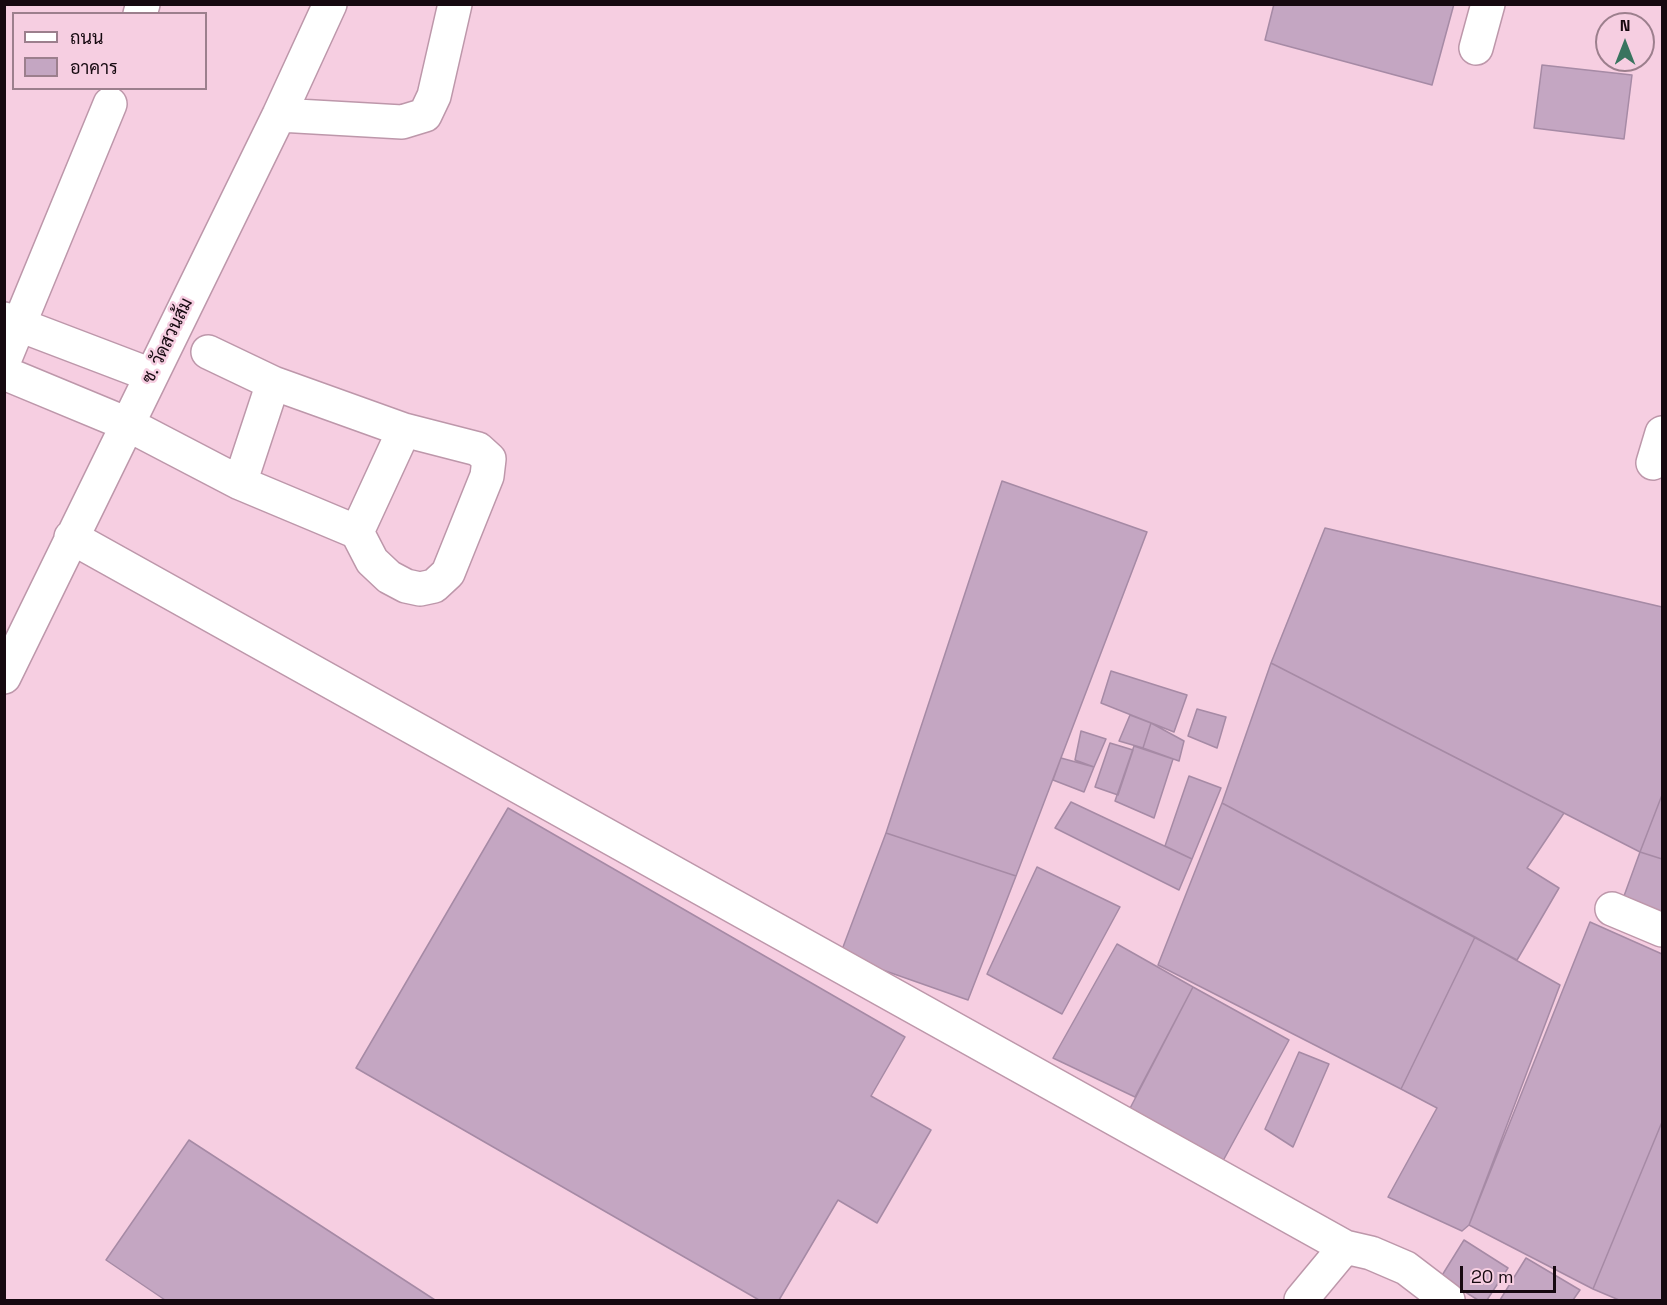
<!DOCTYPE html>
<html>
<head>
<meta charset="utf-8">
<style>
  body { margin:0 }
  #map { position:relative; width:1667px; height:1305px; overflow:hidden; background:#f6cee1; font-family:"Space Grotesk",Sarabun,sans-serif }
  canvas { display:block }
  .frame { position:absolute; inset:0; border:6px solid #160910; pointer-events:none }
  .legend { position:absolute; left:12px; top:12px; width:195px; height:78px; box-sizing:border-box; background:#f6cee1; border:2px solid #9c7f8d; margin:0; padding:8px 10px; list-style:none; font-size:18px; color:#160910 }
  .legend li { display:flex; align-items:center; gap:12px; height:30px }
  .legend b { width:30px; border:2px solid #9c7f8d }
  .north { position:absolute; left:1595px; top:12px; width:60px; height:60px; box-sizing:border-box; background:#f6cee1; border:2px solid #9c7f8d; border-radius:50%; rotate:0deg; font-size:16px; font-weight:700; line-height:24px; text-align:center; color:#160910 }
  .north::after { content:''; display:block; margin:auto; width:21px; height:27px; background:#39745f; clip-path:polygon(50% 0,100% 100%,50% 72%,0 100%) }
  .scale { position:absolute; left:1460px; top:1266px; width:96px; height:27px; box-sizing:border-box; border:3px solid #160910; border-top:0; padding-left:8px; font-size:18px; line-height:21px; white-space:nowrap; color:#160910; -webkit-text-stroke:4px #f6cee1; paint-order:stroke }
</style>
</head>
<body>
<div id="map">
<canvas width="1667" height="1305"></canvas>
<div class="frame"></div>
<ul class="legend">
<li><b style="height:8px;background:#fff"></b>ถนน</li>
<li><b style="height:16px;background:#c4a6c2"></b>อาคาร</li>
</ul>
<div class="north">N</div>
<div class="scale">20 m</div>
</div>
<script>
const context = document.querySelector('canvas').getContext('2d');
context.lineJoin = 'round';
function fill(path, color) { context.fillStyle = color; context.fill(path, 'evenodd'); }
function trace(path, color, width, dash) { context.strokeStyle = color; context.lineWidth = width; context.lineCap = dash ? 'butt' : 'round'; context.setLineDash(dash || []); context.stroke(path); }
function write(font, color, halo, rows, align = 'center') {
  context.font = font + ' "Space Grotesk",Sarabun,sans-serif'; context.lineWidth = 5; context.setLineDash([]); context.textBaseline = 'middle'; context.strokeStyle = halo; context.fillStyle = color; for (const [text, x, y, turn = 0] of rows) {
    context.save(); context.translate(x, y); context.rotate((+turn || 0) * Math.PI / 180); context.textAlign = isNaN(turn) ? turn : align; if (halo) context.strokeText(text, 0, 0); context.fillText(text, 0, 0); context.restore();
  }
}
const building = new Path2D(`
  M1274 4H1454L1432 85 1265 40Z
  M1542 65 1632 75 1624 139 1534 128Z
  M1002 481 1147 532 1016 876 886 833Z
  M1325 528 1662 607V795L1640 852 1271 663Z
  M1271 663 1564 813 1527 868 1559 888 1517 960 1222 803Z
  M1111 671 1187 695 1174 732 1101 703Z
  M1197 709 1226 717 1217 748 1188 736Z
  M1130 715 1151 723 1143 748 1119 741Z
  M1151 723 1184 741 1179 761 1143 748Z
  M1081 731 1106 739 1094 767 1075 760Z
  M1110 743 1133 750 1118 795 1095 787Z
  M1134 746 1173 759 1154 818 1115 801Z
  M1061 758 1094 767 1084 792 1053 780Z
  M1189 776 1221 788 1192 859 1165 846Z
  M1662 795V859L1640 852Z
  M1071 802 1192 859 1179 890 1055 828Z
  M1222 803 1475 937 1401 1089 1158 965Z
  M508 808 905 1037 871 1096 931 1130 877 1223 838 1200 779 1300H759L356 1068Z
  M886 833 1016 876 968 1000 840 955Z
  M1640 852 1662 859V921L1620 907Z
  M1037 867 1120 907 1062 1014 987 974Z
  M1590 922 1662 954V1122L1593 1289 1469 1225Z
  M1475 937 1560 985 1469 1225 1462 1231 1388 1197 1437 1108 1401 1089Z
  M1117 944 1193 987 1135 1097 1053 1058Z
  M1193 987 1289 1040 1218 1170 1126 1116Z
  M1299 1052 1329 1064 1293 1147 1265 1129Z
  M1662 1122V1300H1619L1593 1289Z
  M189 1140 435 1300H165L106 1260Z
  M1464 1240 1508 1268 1487 1300H1478L1441 1277Z
  M1526 1258 1580 1290 1573 1300H1500Z`);
fill(building, '#c4a6c2');
trace(building, '#a68aa5', 1.5);
const minor = new Path2D(`
  M140 14 143 4
  M1476 48 1488 4
  M279 115 402 122 425 115 434 96 455 4
  M4 319 151 375
  M208 352 273 383
  M4 361 110 104
  M4 373 127 424 240 483 357 532 372 561 389 577 406 586 420 589 434 586 448 573 487 476 489 459 478 449 404 430
  M1653 463 1662 433
  M240 483 273 383 404 430 357 532
  M71 537 1345 1247 1371 1253 1406 1268 1448 1300
  M4 677 279 115 330 4
  M1612 909 1662 930
  M1301 1300 1345 1247`);
trace(minor, '#bd97aa', 36);
trace(minor, '#fff', 33);
write('18px', '#160910', '#f6cee1', [
  ["ซ. วัดสวนส้ม",168,341,-64]
]);
</script>
</body>
</html>
